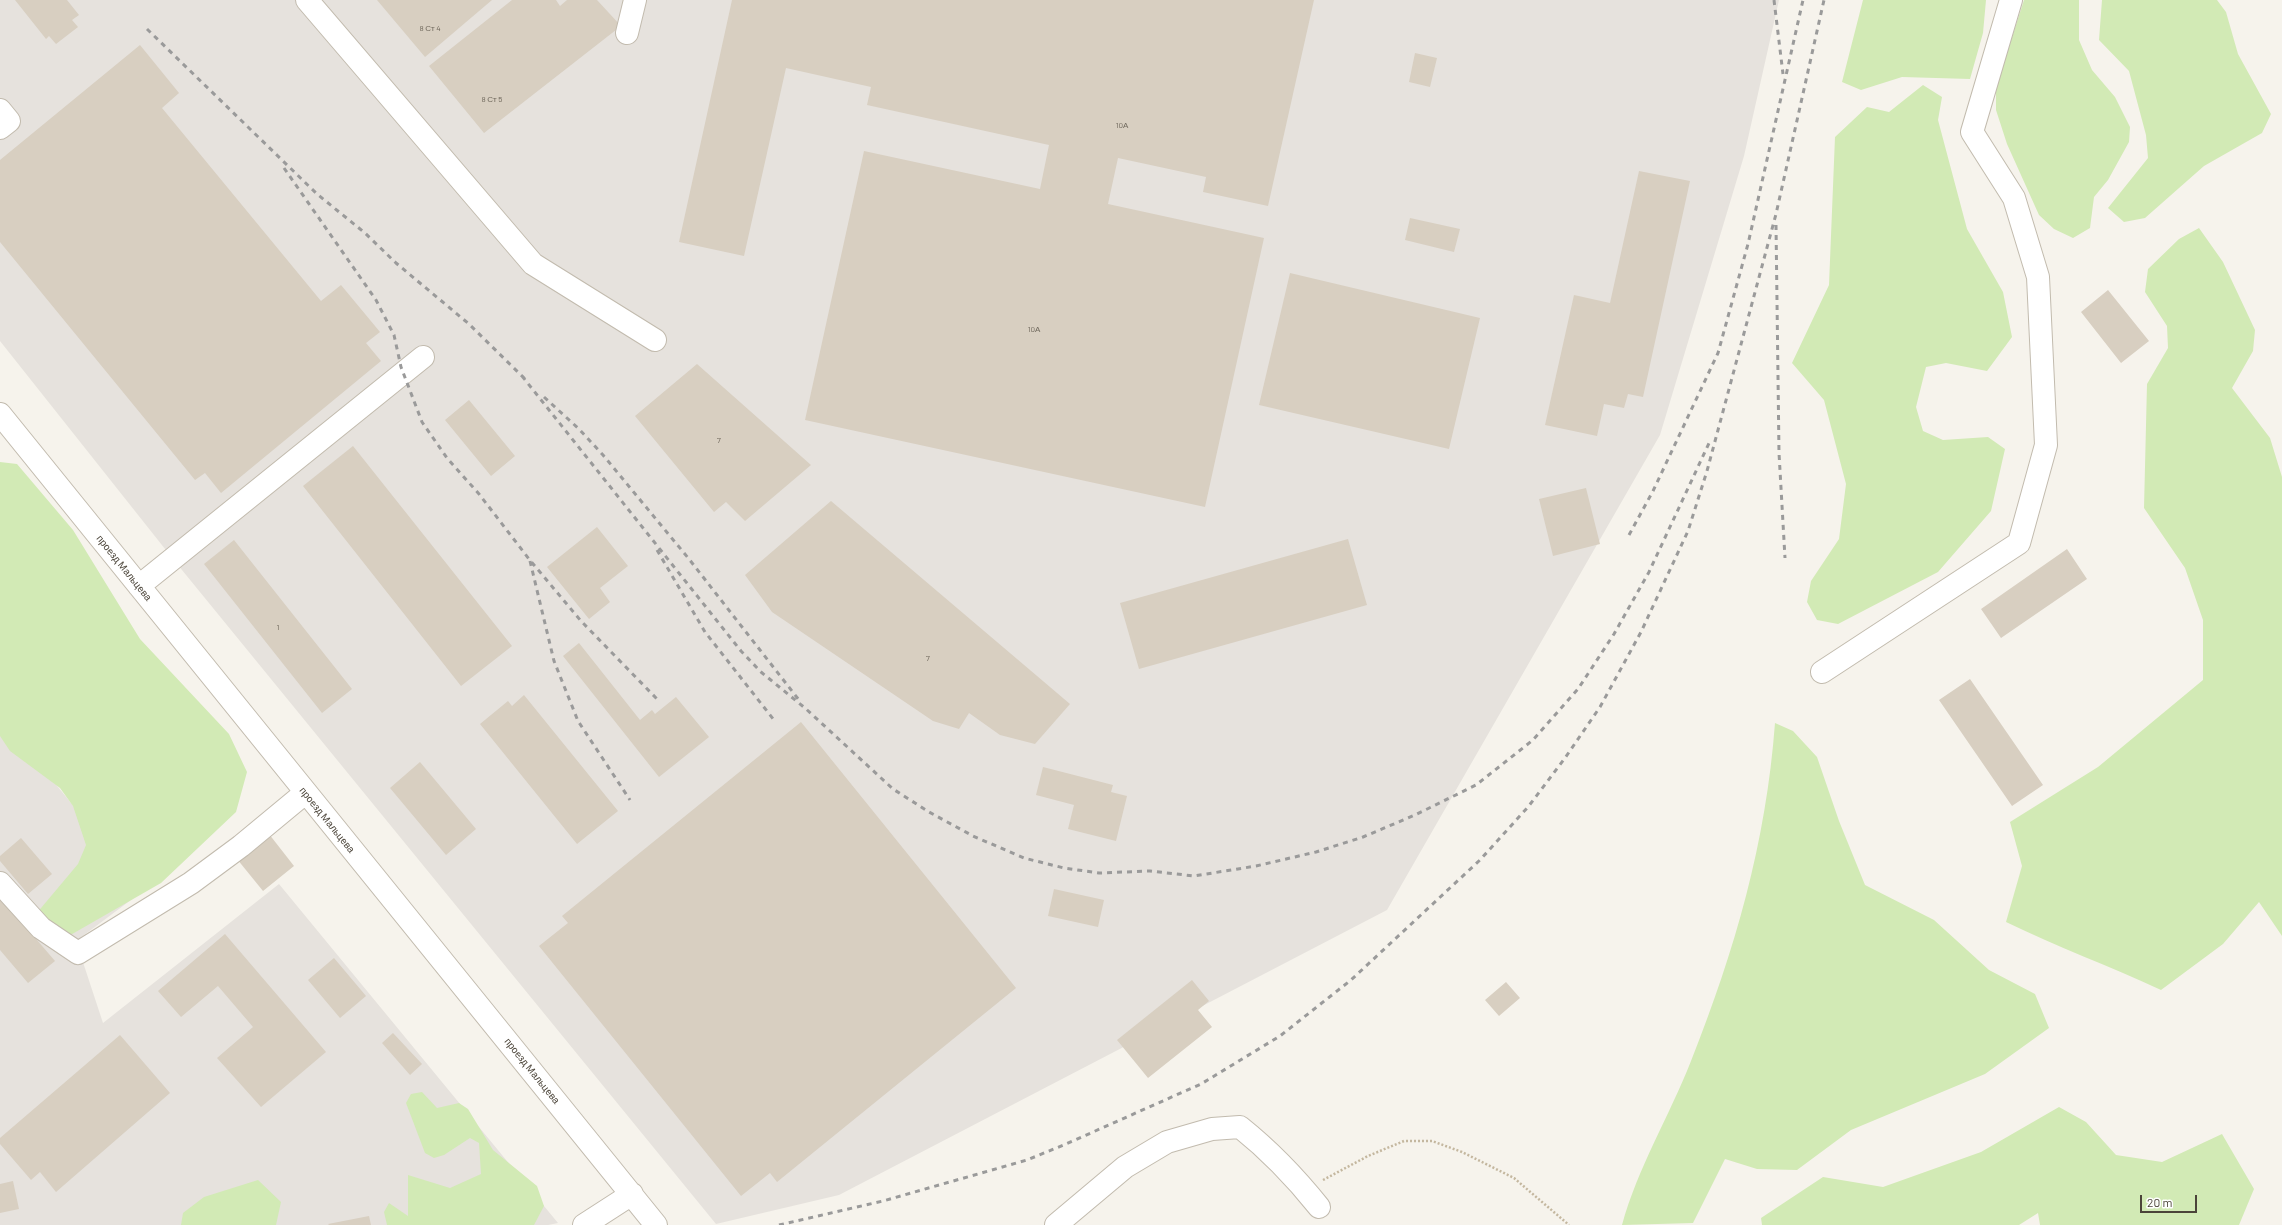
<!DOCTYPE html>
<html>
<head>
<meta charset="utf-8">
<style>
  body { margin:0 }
  #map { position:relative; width:2282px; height:1225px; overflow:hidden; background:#f6f3ec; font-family:Barlow,sans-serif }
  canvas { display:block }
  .scale { position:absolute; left:2140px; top:1195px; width:57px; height:18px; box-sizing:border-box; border:2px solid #4b4439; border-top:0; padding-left:5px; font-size:12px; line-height:14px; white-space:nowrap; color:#4b4439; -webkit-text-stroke:3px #fff; paint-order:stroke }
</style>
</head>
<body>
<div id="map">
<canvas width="2282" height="1225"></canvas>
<div class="scale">20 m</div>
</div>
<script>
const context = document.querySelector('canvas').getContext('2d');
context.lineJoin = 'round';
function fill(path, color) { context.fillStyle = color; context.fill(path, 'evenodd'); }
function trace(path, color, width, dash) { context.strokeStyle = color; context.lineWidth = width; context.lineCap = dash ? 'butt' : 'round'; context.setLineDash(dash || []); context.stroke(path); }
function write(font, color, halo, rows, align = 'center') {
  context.font = font + ' Barlow,sans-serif'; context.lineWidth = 3; context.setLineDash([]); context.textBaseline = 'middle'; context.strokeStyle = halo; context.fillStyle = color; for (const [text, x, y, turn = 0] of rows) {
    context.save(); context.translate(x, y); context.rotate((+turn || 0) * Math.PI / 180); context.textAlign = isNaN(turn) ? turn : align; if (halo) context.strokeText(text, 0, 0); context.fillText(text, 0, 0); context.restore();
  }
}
fill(new Path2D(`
  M0 0H1779L1744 156 1660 435 1387 910 839 1195 716 1224 173 559 0 341Z
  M0 716 143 891 76 941 103 1023 279 884 558 1223 548 1225H0Z`), '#e6e2dd');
fill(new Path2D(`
  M1863 0H1986L1983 33 1970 79 1902 77 1861 90 1842 82Z
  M2024 0H2079V40L2092 70 2115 97 2130 127 2129 142 2108 180 2094 197 2090 228 2073 238 2054 229 2039 215 2007 144 1996 110V87Z
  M2102 0H2217L2226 12 2238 54 2271 114 2262 133 2204 166 2145 218 2124 222 2108 208 2148 158 2146 135 2129 71 2099 40Z
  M1923 85 1942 97 1938 120 1967 229 2003 292 2012 337 1987 371 1946 363 1926 367 1916 407 1923 431 1943 440 1988 437 2005 449 1991 511 1938 572 1838 624 1817 620 1807 602 1811 581 1839 539 1846 484 1824 400 1792 363 1829 285 1835 137 1867 107 1889 112Z
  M2199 228 2223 262 2255 330 2253 351 2232 388 2270 438 2282 477V936L2259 902 2223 944 2161 990C2110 966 2057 947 2006 922L2022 866 2010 822 2098 767 2203 680V620L2185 568 2144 508 2147 384 2168 348 2167 326 2145 292 2148 269 2179 239Z
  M0 462 17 464 73 530 140 639 229 734 247 772 236 812 161 883 67 937 36 914 78 864 86 845 73 806 60 788 10 751 0 736Z
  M1775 723 1793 731 1817 757 1839 821 1865 885 1934 920 1989 970 2035 994 2049 1028 1985 1074 1851 1130 1797 1170 1757 1169 1725 1159 1693 1223 1622 1225C1638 1167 1669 1117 1691 1061 1735 950 1766 843 1775 723Z
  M422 1092 437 1108 459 1103 468 1109 493 1150 537 1186 544 1206 534 1225H387L384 1212 389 1203 408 1216V1175L450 1188 481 1174 479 1143 470 1138 444 1155 434 1158 425 1153 406 1103 411 1094Z
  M2059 1107 2086 1122 2116 1155 2162 1162 2222 1134 2254 1189 2239 1225H2040L2038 1213 2019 1225H1762L1761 1218 1823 1177 1883 1187 1981 1152Z
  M258 1180 281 1202 276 1225H181L183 1213 204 1197Z`), '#d2eab5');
fill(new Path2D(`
  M15 0H67L79 15 72 20 78 27 56 44 49 36 46 39Z
  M377 0H492L425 57Z
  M512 0H556L560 6 567 0H597L621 26 484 133 429 66Z
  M732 0H1314L1268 206 1203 192 1206 177 1118 158 1108 204 1264 238 1205 507 805 420 864 151 1040 189 1049 145 867 105 871 87 786 68 744 256 679 242Z
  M140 45 179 93 162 108 321 301 341 285 380 332 366 343 381 361 221 493 205 473 195 480 0 242V160Z
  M1415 53 1437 58 1430 87 1409 82Z
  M1639 171 1690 181 1643 397 1628 394 1624 408 1604 404 1597 436 1545 425 1574 295 1610 303Z
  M1410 218 1460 229 1454 252 1405 240Z
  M1290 273 1480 318 1449 449 1259 405Z
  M2108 290 2149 341 2121 363 2081 312Z
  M697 364 811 465 745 521 726 502 714 512 635 416Z
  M469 400 515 456 491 476 445 420Z
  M353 446 512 646 461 686 303 486Z
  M1586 488 1600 544 1553 556 1539 499Z
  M831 501 1070 704 1035 744 1000 735 969 713 959 729 933 721 772 612 745 575Z
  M597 527 628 566 600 588 610 602 589 619 547 567Z
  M1348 539 1367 605 1139 669 1120 603Z
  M234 540 352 689 322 713 204 564Z
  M2067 549 2087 579 2001 638 1981 609Z
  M579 643 640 720 652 710 655 714 676 697 709 737 659 777 563 656Z
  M1970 679 2043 785 2012 806 1939 700Z
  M524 695 618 811 577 844 480 724 508 701 512 706Z
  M801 722 1016 988 777 1182 770 1173 741 1196 539 946 568 923 562 916Z
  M420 762 476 829 446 855 390 788Z
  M1043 767 1113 785 1111 792 1127 796 1116 841 1068 829 1074 805 1036 795Z
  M269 834 294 866 263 891 237 859Z
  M21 838 52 874 28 894 0 861V856Z
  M1054 889 1104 900 1098 927 1048 916Z
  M0 897 55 961 28 983 0 950Z
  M225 934 326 1052 261 1107 217 1058 253 1027 218 986 181 1017 158 991Z
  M334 958 366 996 340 1018 308 980Z
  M1192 980 1209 1001 1198 1010 1212 1027 1148 1078 1117 1040Z
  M1506 982 1520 998 1499 1016 1485 1000Z
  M393 1033 422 1064 410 1075 382 1043Z
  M120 1035 170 1093 56 1192 40 1172 31 1180 0 1144V1138Z
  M13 1181 19 1209 0 1213V1184Z
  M369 1216 371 1225H329L328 1224Z`), '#d8cfc1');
const minor = new Path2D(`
  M307 0 533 264 655 340
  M627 33 635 0
  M0 110 9 121 0 128
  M0 414 656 1225
  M139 586 423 357
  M1822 672 2019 543 2046 445 2038 277 2014 198 1972 132 2011 0
  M0 883 41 928 78 953 191 883 241 846 305 793
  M584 1225 632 1194
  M1056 1225 1125 1167 1167 1142 1212 1129 1240 1127C1270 1151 1295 1177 1319 1207`);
trace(minor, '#c2bbae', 24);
trace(new Path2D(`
  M1323 1180 1368 1156 1404 1141H1432L1462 1152 1514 1178 1569 1225`), '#c4b79f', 2.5, [2, 2]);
trace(minor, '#fff', 22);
trace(new Path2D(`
  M1774 0 1783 74
  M147 29 317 194 365 233 396 263 469 324 525 379
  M284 168 376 300 394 335 401 367 422 422 447 458 479 494 529 559 581 621 657 699
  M1776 225 1779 453 1785 558
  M522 376 741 651 761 672 805 708 893 789 929 812 973 836 1024 858 1064 868 1099 873 1150 871 1194 876 1256 866 1316 852 1363 837 1415 815 1476 785 1533 740 1578 689 1614 634 1649 572 1710 441
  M544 397 579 429 603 455 689 559 799 700
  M1629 535 1653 491 1718 353 1748 244 1803 0
  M657 550 705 632 774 720
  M530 561 554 661 578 721 630 800
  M779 1225 883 1201 1027 1160 1066 1144 1201 1084 1280 1036 1351 980 1480 860 1528 807 1565 758 1600 707 1641 632 1688 531 1707 471 1776 214 1824 0`), '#9a9a9a', 3, [5, 5]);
write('8px', '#6e675b', null, [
  ["8 Ст 4",430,28],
  ["8 Ст 5",492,99],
  ["10А",1122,125],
  ["10А",1034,329],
  ["7",719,440],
  ["1",278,627],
  ["7",928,658]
]);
write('10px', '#4b4439', '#fff', [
  ["проезд Мальцева",124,568,51],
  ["проезд Мальцева",327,820,51],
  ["проезд Мальцева",532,1071,51]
]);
</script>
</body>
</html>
